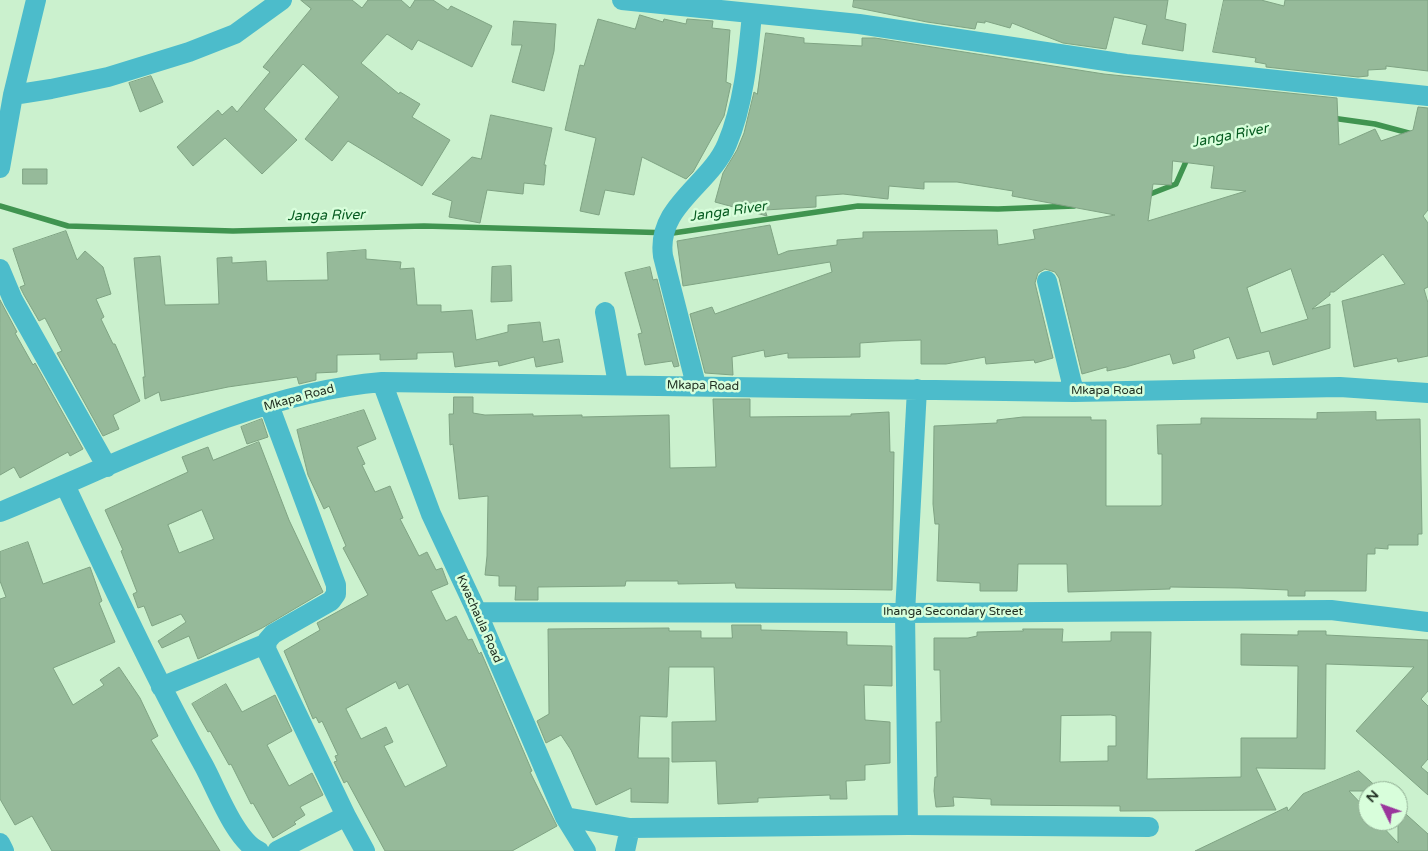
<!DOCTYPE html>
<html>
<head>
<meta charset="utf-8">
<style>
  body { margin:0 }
  #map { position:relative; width:1428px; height:851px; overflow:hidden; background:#cbf1ce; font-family:"Varela Round",sans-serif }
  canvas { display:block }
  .north { position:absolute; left:1358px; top:781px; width:50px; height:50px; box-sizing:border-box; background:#d8fedb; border:1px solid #8eab91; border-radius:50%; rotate:312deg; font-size:14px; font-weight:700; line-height:20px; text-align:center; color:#202f22 }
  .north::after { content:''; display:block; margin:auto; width:18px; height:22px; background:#9a369c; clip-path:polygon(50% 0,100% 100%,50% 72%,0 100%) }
</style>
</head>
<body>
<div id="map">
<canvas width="1428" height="851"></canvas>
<div class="north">N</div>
</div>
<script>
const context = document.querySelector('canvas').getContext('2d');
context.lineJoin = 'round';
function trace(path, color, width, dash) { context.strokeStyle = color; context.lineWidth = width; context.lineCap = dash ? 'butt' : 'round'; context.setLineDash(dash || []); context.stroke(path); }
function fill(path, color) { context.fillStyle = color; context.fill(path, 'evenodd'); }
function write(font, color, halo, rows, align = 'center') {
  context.font = font + ' "Varela Round",sans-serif'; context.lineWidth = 5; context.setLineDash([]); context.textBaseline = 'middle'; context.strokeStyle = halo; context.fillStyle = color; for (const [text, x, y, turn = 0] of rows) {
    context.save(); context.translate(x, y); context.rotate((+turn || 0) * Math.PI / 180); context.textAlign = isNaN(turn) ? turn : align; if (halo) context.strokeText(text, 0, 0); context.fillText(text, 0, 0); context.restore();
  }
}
trace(new Path2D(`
  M1332 118 1375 124 1428 138
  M1145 196 1176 184 1188 157
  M0 206 68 226 233 231 424 226 673 233 858 206 998 209 1074 206`), '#409450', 5.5);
const building = new Path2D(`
  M301 0H352L362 8 368 0H401L410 8 415 0H433L448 10 451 6 492 26 472 67 418 40 412 50 387 34 361 63 399 94 400 92 420 104 412 117 450 140 422 186 348 141 332 161 305 139 339 97 303 64 264 109 297 140 262 174 225 138 193 166 177 147 218 110 222 115 232 106 237 112 270 72 263 67 311 9Z
  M854 0H1168L1165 19 1186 24 1183 51 1142 44 1147 25 1114 17 1106 49 1063 43 1012 23 1010 28 985 21V23L977 22 975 29 927 22 853 7Z
  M1224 0H1261L1284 6 1285 0H1428V71L1386 66V69L1368 70V76L1358 77 1266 67V64L1255 62 1256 58 1213 52Z
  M640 15 663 22 664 19 686 24 687 19 713 21 712 28 730 30 726 82 731 84 724 116 693 172 686 179 642 157 634 195 605 190 599 215 580 211 596 138 565 130 580 65 584 66 598 19 635 29Z
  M514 21 556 24 554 51 544 91 512 82 522 45H512Z
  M766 33 804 38V43L862 46V38H875L1104 74 1337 98 1339 145 1375 129 1381 141 1413 130 1418 107 1428 108V210L1423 216 1428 223V287L1424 289 1428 303V356L1398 362 1397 358 1354 367 1342 301 1405 284 1383 254 1334 292H1330V295L1312 309 1330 304V348L1273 365 1269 351 1237 359 1229 337 1193 350 1195 358 1173 364 1170 354 1126 367 1107 371V367L1082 374 1059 278 1055 272 1045 269 1038 273 1035 283 1053 358 1035 363 1034 360 986 364 985 357 946 364H921V340L891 341 860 343V357L788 358V353L765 357 764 350 732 357 733 375 705 373 690 314 712 307 715 314 832 272 830 262 683 286 677 241 770 225 778 255 788 251 837 245V240L863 238V232L997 230 998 245 1035 239 1033 230 1115 215 1012 196 1013 191 957 182H924V189L889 186 888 199 843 194 816 196V207L765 210 767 216 715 202 723 173 737 150 744 133 754 92 757 94ZM1173 161 1214 166 1211 188 1246 191 1148 221 1153 184 1171 185ZM1291 269 1308 319 1261 333 1247 288Z
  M151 76 163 102 140 112 129 83Z
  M491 115 552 128 544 165H546L544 185 524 183 523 194 487 190 480 223 449 217 452 201 432 194 472 157 481 159Z
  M23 169H47V184H23Z
  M66 231 77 260 85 251 103 267 111 294 96 299 104 317 101 319 113 344H115L140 401 113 415 119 429 103 436 57 353 62 351 45 318 39 321 24 295 20 287 25 285 13 249Z
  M366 250V259L401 262 400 269 414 268 417 305H441V312L472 310 476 340 508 332V325L540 322 543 342 559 339 563 362 536 367 534 357 499 366 498 361 455 367 453 352 417 353V359L380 360V354L337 355V372L316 373V380L299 384 297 377 228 387 161 401 159 392 145 399 143 377H145L134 258 160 256 165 305 219 304 217 258 232 257V263L266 261 267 281 328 280 327 253Z
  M511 266 512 301 491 302 492 267Z
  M650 267 653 280 657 279 679 366 674 367 672 361 645 365 638 334 642 333 625 273Z
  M0 300 17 332 15 333 33 365 35 363 83 449 70 456 68 452 20 478 14 467 0 475Z
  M454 397H473V413L485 415 533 414V416L582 415V417L669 415 670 468 716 467 713 399H750V417L851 416V414L889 412 890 452H894L892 590 736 588 735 583 678 584V581H626L625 586 538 587V600H515L516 586H499V576L485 575 487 556 488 496 459 499 453 444 450 445 449 414H453Z
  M364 410 376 439 357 447 365 464 362 465 375 492 390 486 403 518 400 519 419 556 427 552 436 570 442 568 448 584 431 591 446 621 456 616 468 640 472 639 479 654 481 652 532 771 530 772 557 826 512 851H385L347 781 344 783 334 762 337 761 335 756 338 755 322 721 319 723 316 717 313 719 284 651 320 630 317 623 368 595 343 548 346 546 329 506 324 509 308 475 297 430ZM396 682 399 689 408 684 447 766 405 787 384 746 393 742 386 727 361 739 346 709Z
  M1376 412V420L1420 419 1422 534H1418V545H1388V549L1375 548V554H1367L1366 591H1305V596H1288V590L1240 588 1170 587V589L1068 592 1067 564H1018L1017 591H980V583L937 581 939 524H935L933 504 934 426 997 423V420L1023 417H1091V420H1106V506H1160L1162 505V454H1158L1157 425 1201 424V418L1317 419V413Z
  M262 419 268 437 247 444 241 427Z
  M259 442 289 520 323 592 262 628 198 659 189 636 162 648 158 641 186 622 181 614 152 626 144 606 138 608 133 594 137 592 121 551 123 550 105 510 188 472 182 457 208 447 213 460ZM202 510 214 539 179 553 168 525Z
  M28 542 43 584 90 567 102 601 99 603 115 642 53 668 73 705 104 685 100 680 119 667 140 698 158 736 151 740 220 851H52L32 816 15 825 0 799V599L6 597 0 581V552Z
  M732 625H761V630L847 632V645L892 646V686L864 685 865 720 890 722V763L865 765V780L846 781 847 799H830V795L758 798V802L718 804 716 761 672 762V722L716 721 714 667H669L667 717 640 716 638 758H669L668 803 631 802V788L596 805 571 750 561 735 546 743 537 721 549 714 548 629 669 628V631H701V638H732Z
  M1023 629H1063L1062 642 1111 641V632H1151L1147 779 1241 777V738H1297L1298 666 1241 665V634L1298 635V631H1326V635L1428 640V691L1421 699 1428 706V759L1421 767 1428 773V795L1356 731 1414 667 1326 664 1325 769 1256 768 1276 810 1120 811V806L991 805V799L953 797 954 806 936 807 934 791 935 777H937L936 722H941L940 670H934V638H968L977 636V632L1023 631ZM1111 715 1116 716V746H1108V761L1060 762 1061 716Z
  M226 684 242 712 275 695 292 731 267 745 289 786 312 773 323 795 300 807 305 815 294 822 296 824 273 838 253 803 251 804 231 764 229 765 210 731 208 732 192 704Z
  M1359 771 1381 791H1349L1368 811V821H1377L1398 843V807L1428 834V851H1195L1287 807 1288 811 1303 794Z`);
fill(building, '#96ba9a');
trace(building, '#7fa383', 1);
trace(new Path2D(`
  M622 0 859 24 1126 64 1428 96
  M13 95 51 89 108 77 189 52 235 34 282 0
  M0 168 13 95 36 0
  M0 269 13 300 107 467
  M1047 281 1074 392
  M605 312 618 384
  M382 382 431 514 477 612 565 817 586 851
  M696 385 663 256C656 206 710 185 727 144 744 104 748 56 752 14
  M269 405 336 585V594L331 601 273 634 267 641 266 649 346 816
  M65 485C110 580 153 675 204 766 216 788 236 842 259 851
  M0 512C120 463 251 393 382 382L1074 392 1340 387 1428 393
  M477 612 905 613 1331 610 1428 622
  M161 687 265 644
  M565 817 630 828 908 825 1149 827
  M908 825 905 613 917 389
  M0 843 4 851
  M277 851 346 816 365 851
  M625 851 630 828`), '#4cbccb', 20);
write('12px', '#202f22', '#d8fedb', [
  ["Mkapa Road",703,386,1],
  ["Mkapa Road",1107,391],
  ["Mkapa Road",299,398,-15],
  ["Ihanga Secondary Street",953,612],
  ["Kwachaula Road",479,619,66]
]);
write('italic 14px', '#075c21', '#d8fedb', [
  ["Janga River",1230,136,-11],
  ["Janga River",728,212,-8],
  ["Janga River",326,216,-1]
]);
</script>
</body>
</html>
